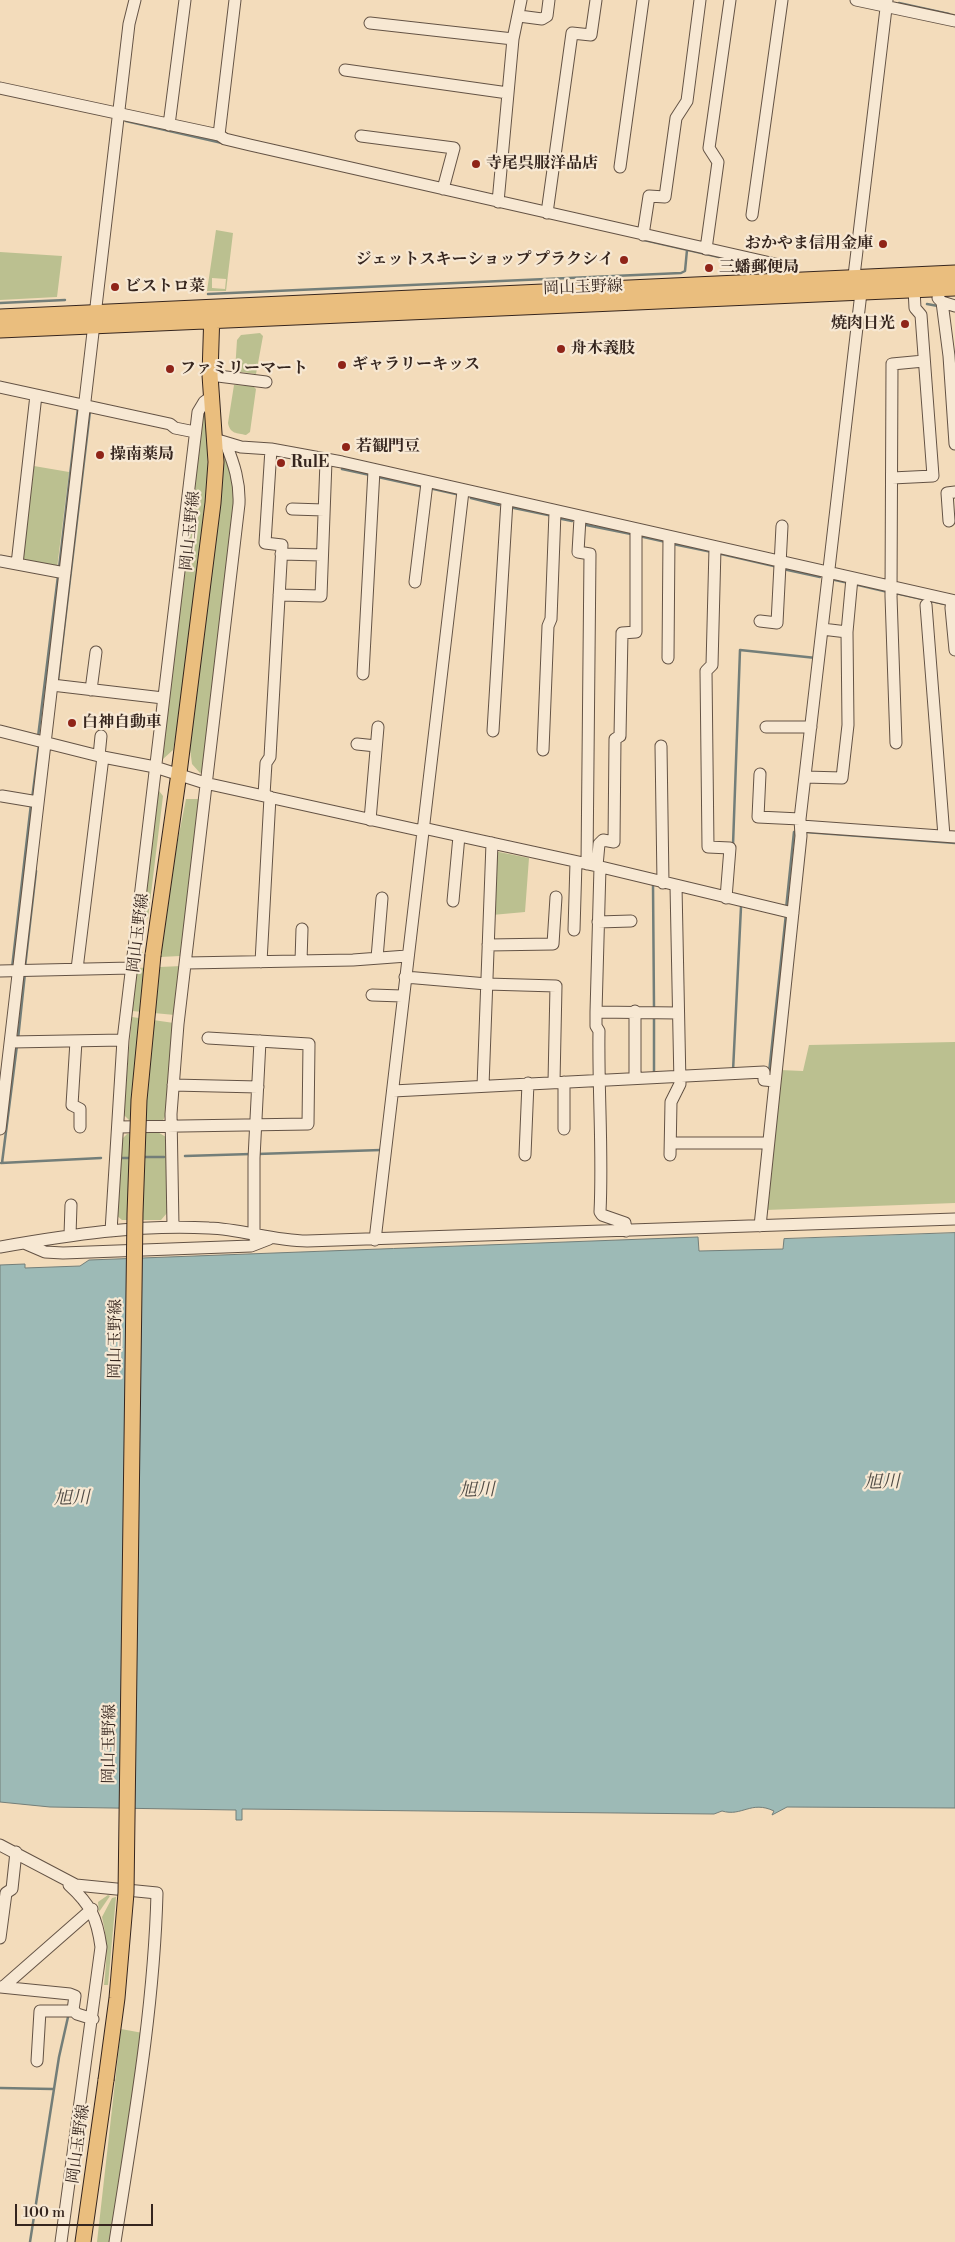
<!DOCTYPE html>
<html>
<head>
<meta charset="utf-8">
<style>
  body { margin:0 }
  #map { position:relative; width:955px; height:2242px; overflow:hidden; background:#f3dcbb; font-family:"Libre Bodoni",serif }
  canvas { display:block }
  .scale { position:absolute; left:15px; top:2204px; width:138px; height:22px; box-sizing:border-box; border:2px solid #35251e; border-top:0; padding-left:6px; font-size:15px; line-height:18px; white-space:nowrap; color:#35251e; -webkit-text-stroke:4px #f7e8d3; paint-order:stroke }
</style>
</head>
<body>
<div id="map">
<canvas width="955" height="2242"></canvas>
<div class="scale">100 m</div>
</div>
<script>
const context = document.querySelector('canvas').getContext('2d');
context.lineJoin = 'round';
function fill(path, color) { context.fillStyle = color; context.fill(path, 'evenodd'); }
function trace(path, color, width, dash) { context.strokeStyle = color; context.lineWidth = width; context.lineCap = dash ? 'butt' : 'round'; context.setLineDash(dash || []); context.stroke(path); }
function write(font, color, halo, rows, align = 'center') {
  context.font = font + ' "Libre Bodoni","Noto Serif JP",serif'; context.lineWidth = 4.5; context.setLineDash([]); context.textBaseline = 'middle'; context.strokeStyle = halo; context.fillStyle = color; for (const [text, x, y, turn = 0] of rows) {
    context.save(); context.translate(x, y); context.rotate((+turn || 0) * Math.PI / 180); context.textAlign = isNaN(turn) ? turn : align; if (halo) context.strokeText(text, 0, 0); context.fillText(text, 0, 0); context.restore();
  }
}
fill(new Path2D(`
  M216 230 233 233 226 291H207ZM212 278 226 279 225 289 212 288Z
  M0 252 62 256 57 297 0 300Z
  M260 333 263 336 256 374 235 371 237 340 241 335Z
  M234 385 253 386 256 389 250 432 246 435C237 433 230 434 228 423Z
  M203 408H206L208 479 187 671 173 750 163 759 161 757Z
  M224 456 235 487V507L202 772 200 773 192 764 190 749Z
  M34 466 69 472 57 568 23 561Z
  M156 787 163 796 148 918 144 920 140 949 143 953V955H137Z
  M186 799H200L180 956 160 957 167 894Z
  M494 851 529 858 525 912 492 915Z
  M182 966 175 1015 132 1011 137 968Z
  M132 1017 174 1023 167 1113 162 1122 129 1120 123 1114Z
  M955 1042V1203L766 1210 780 1070 803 1071 809 1045Z
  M156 1131 166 1137 167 1213 161 1220H122L116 1215 122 1139 127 1134Z
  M108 1895 110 1896 99 1912 98 1902Z
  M116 1897 108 1985H104C107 1959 108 1942 102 1917L112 1898Z
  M121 2029 143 2033 109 2242H97Z`), '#bbc090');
const water = new Path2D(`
  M955 1233V1808L787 1807 772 1815 774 1811C751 1800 742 1817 722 1811L714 1814 242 1809V1820H236V1810L50 1807 0 1802V1265L25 1264V1268L80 1266 89 1260 698 1237 699 1251 783 1249 784 1239Z`);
fill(water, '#9dbab6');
trace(water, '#737e79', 1);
trace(new Path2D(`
  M899 3 949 14
  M126 121 222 143
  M644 240 719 257
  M208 294 681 273 685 271 687 250
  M0 303 65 300
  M927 304 938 306
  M342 469 370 475
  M378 477 424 487
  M429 488 456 494
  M471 498 499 505
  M514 508 548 515
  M562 519 572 521
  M586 525 631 534
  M639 536 666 542
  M673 544 712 552
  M717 553 778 567
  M59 568 78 408
  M783 569 820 577
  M835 580 849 583
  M854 584 888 592
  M895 593 949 605
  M58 680 90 411
  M38 737 58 576
  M32 799 39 745
  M805 832 955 843
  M733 845 740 650 816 658
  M653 884 654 1008
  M786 909 794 832 797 831
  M25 967 36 871
  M12 968 31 804
  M654 1016V1074
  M18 1039 25 973
  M733 1071 741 907
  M769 1073 786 914
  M257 1154 381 1150
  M185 1156 251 1154
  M141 1157H164
  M122 1158H131
  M1 1163 101 1158
  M2 1163 17 1045
  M0 2088 53 2089
  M30 2242 59 2057 68 2017`), '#737e79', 2.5);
const minor = new Path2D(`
  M856 0 955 21
  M519 16 542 19 547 16 549 0
  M370 23 513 39
  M345 70 508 93
  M0 88 219 135 225 139 250 145 784 266 793 282
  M169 125 185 0
  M219 135 235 0
  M361 136 454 148 443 189
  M620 167 643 0
  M498 202 513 39 521 0
  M547 213 572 33 591 35 596 0
  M752 215 782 0
  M643 235 649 196 665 197 676 118 687 101 700 0
  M706 249 718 162 709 148 730 0
  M853 284 887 0
  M938 298 942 302 955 306
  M942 302 949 356 955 444
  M210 375 266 382
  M0 387 170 424 175 428 195 432
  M221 441 241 447 271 449 342 462 955 601
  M892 478 933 476 921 315 915 308 914 289
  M292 509 324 510
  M580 518 578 552 590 554 587 864
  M949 521 947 493 955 492
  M715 548 712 665 706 671 708 847 730 848 726 898
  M281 554 322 555
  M0 561 65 573
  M17 564 36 395
  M415 582 427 483
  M279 595 321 596 326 461
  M952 601 951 608 955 650
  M926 605 944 836
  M760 621 777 623 782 526
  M822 629 847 632
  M668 658 669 537
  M363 674 374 470
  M52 685 163 698
  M91 690 96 652
  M766 727H811
  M0 731 103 757 155 767 205 783 418 830 423 828 597 866 793 913
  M493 731 507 501
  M896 743 891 596 892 364 924 361
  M357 744 376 746
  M661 746 663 883
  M543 750 548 626 551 619 555 512
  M99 756 101 736
  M760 774 758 817 800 819
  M805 777 842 778 848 725 847 632 852 578
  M264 795 266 763 270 757 282 545 265 543 271 449
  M2 796 38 802
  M370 820 378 727
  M801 826 955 837
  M597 866 599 844 603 840 614 842 615 739 620 736 622 633 636 632V530
  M453 901 459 836
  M598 922 631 921
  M574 930 576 862
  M488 945 553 944 556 897
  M377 958 382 898
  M301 961 302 929
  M261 962 270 797
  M186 963 353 960 407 956
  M77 969 103 757
  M0 971 131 968
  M405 977 487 984 556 986 554 1082
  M372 995 402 996
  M635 1011V1078
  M596 1012 600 867
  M76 1041 72 1105 80 1109V1127
  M11 1042 123 1040
  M173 1085 258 1087
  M483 1086 492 843
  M393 1091 764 1072V1080L775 1081
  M119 1127 308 1124 309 1044 208 1038
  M0 1129 129 24 135 0
  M564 1129V1082
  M672 1143H768
  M525 1155 528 1083
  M670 1155 671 1102 680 1084 676 886
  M173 1226 171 1114 178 1024 239 504C240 482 234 464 226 444
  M760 1226 801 836 800 819 862 284
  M111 1231 123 1040 198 412 204 402 211 397
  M626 1231 625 1223 602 1215 600 1212C603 1152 598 1092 599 1031L596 1026V1012L678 1013
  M70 1235 71 1205
  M254 1236V1158L260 1041
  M375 1240 463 491
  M24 1243 45 1252 63 1253 251 1246 269 1239
  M0 1247C69 1235 139 1224 209 1228 242 1229 273 1241 307 1241L955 1219
  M0 1845 76 1885 157 1893C154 2010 133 2126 115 2242
  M0 1938 6 1893 12 1889 16 1852
  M0 1987 70 1994 75 1996 73 2010 77 2014 93 2019
  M3 1987 92 1909
  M37 2061 40 2011H74
  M61 2242 101 1947C97 1918 91 1905 69 1885`);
const major = new Path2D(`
  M0 317 955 273
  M0 330 955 288
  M153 955 179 773 213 503 216 462 210 375 212 311
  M83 2242 106 2080`);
trace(minor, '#645345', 13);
trace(major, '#35251e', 17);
trace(minor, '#f7e8d3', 11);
trace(major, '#eabe7e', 15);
const majorBridge = new Path2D(`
  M106 2080 117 1998 126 1893 135 1214 139 1100 153 955`);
trace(majorBridge, '#35251e', 17, []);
trace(majorBridge, '#eabe7e', 15);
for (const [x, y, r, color] of [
  [476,164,5,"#8f2418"],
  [883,244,5,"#8f2418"],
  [624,260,5,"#8f2418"],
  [709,268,5,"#8f2418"],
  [115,287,5,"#8f2418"],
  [905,324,5,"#8f2418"],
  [561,349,5,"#8f2418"],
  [342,365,5,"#8f2418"],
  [170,369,5,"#8f2418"],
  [346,447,5,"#8f2418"],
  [100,455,5,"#8f2418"],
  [281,463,5,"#8f2418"],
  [72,723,5,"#8f2418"]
]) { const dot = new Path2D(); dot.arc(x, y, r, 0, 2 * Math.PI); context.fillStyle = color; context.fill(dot); trace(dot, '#f7e8d3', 2); }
write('bold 16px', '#35251e', '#f7e8d3', [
  ["寺尾呉服洋品店",486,164],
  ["おかやま信用金庫",873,244,"right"],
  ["ジェットスキーショップ プラクシイ",614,260,"right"],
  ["三蟠郵便局",719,268],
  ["ビストロ菜",125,287],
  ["焼肉日光",895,324,"right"],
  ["舟木義肢",571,349],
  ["ギャラリーキッス",352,365],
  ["ファミリーマート",180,369],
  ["若観門豆",356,447],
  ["操南薬局",110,455],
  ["RulE",291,463],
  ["白神自動車",82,723]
], 'left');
write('16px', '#35251e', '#f7e8d3', [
  ["岡山玉野線",583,288,-2],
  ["岡山玉野線",191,531,-84],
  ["岡山玉野線",139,933,-83],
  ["岡山玉野線",116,1339,-89],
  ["岡山玉野線",110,1744,-89],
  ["岡山玉野線",79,2144,-82]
]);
write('italic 18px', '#4f4a44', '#f7e8d3', [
  ["旭川",882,1483,-1],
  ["旭川",477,1491,-1],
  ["旭川",72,1499,-1]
]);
</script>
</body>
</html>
